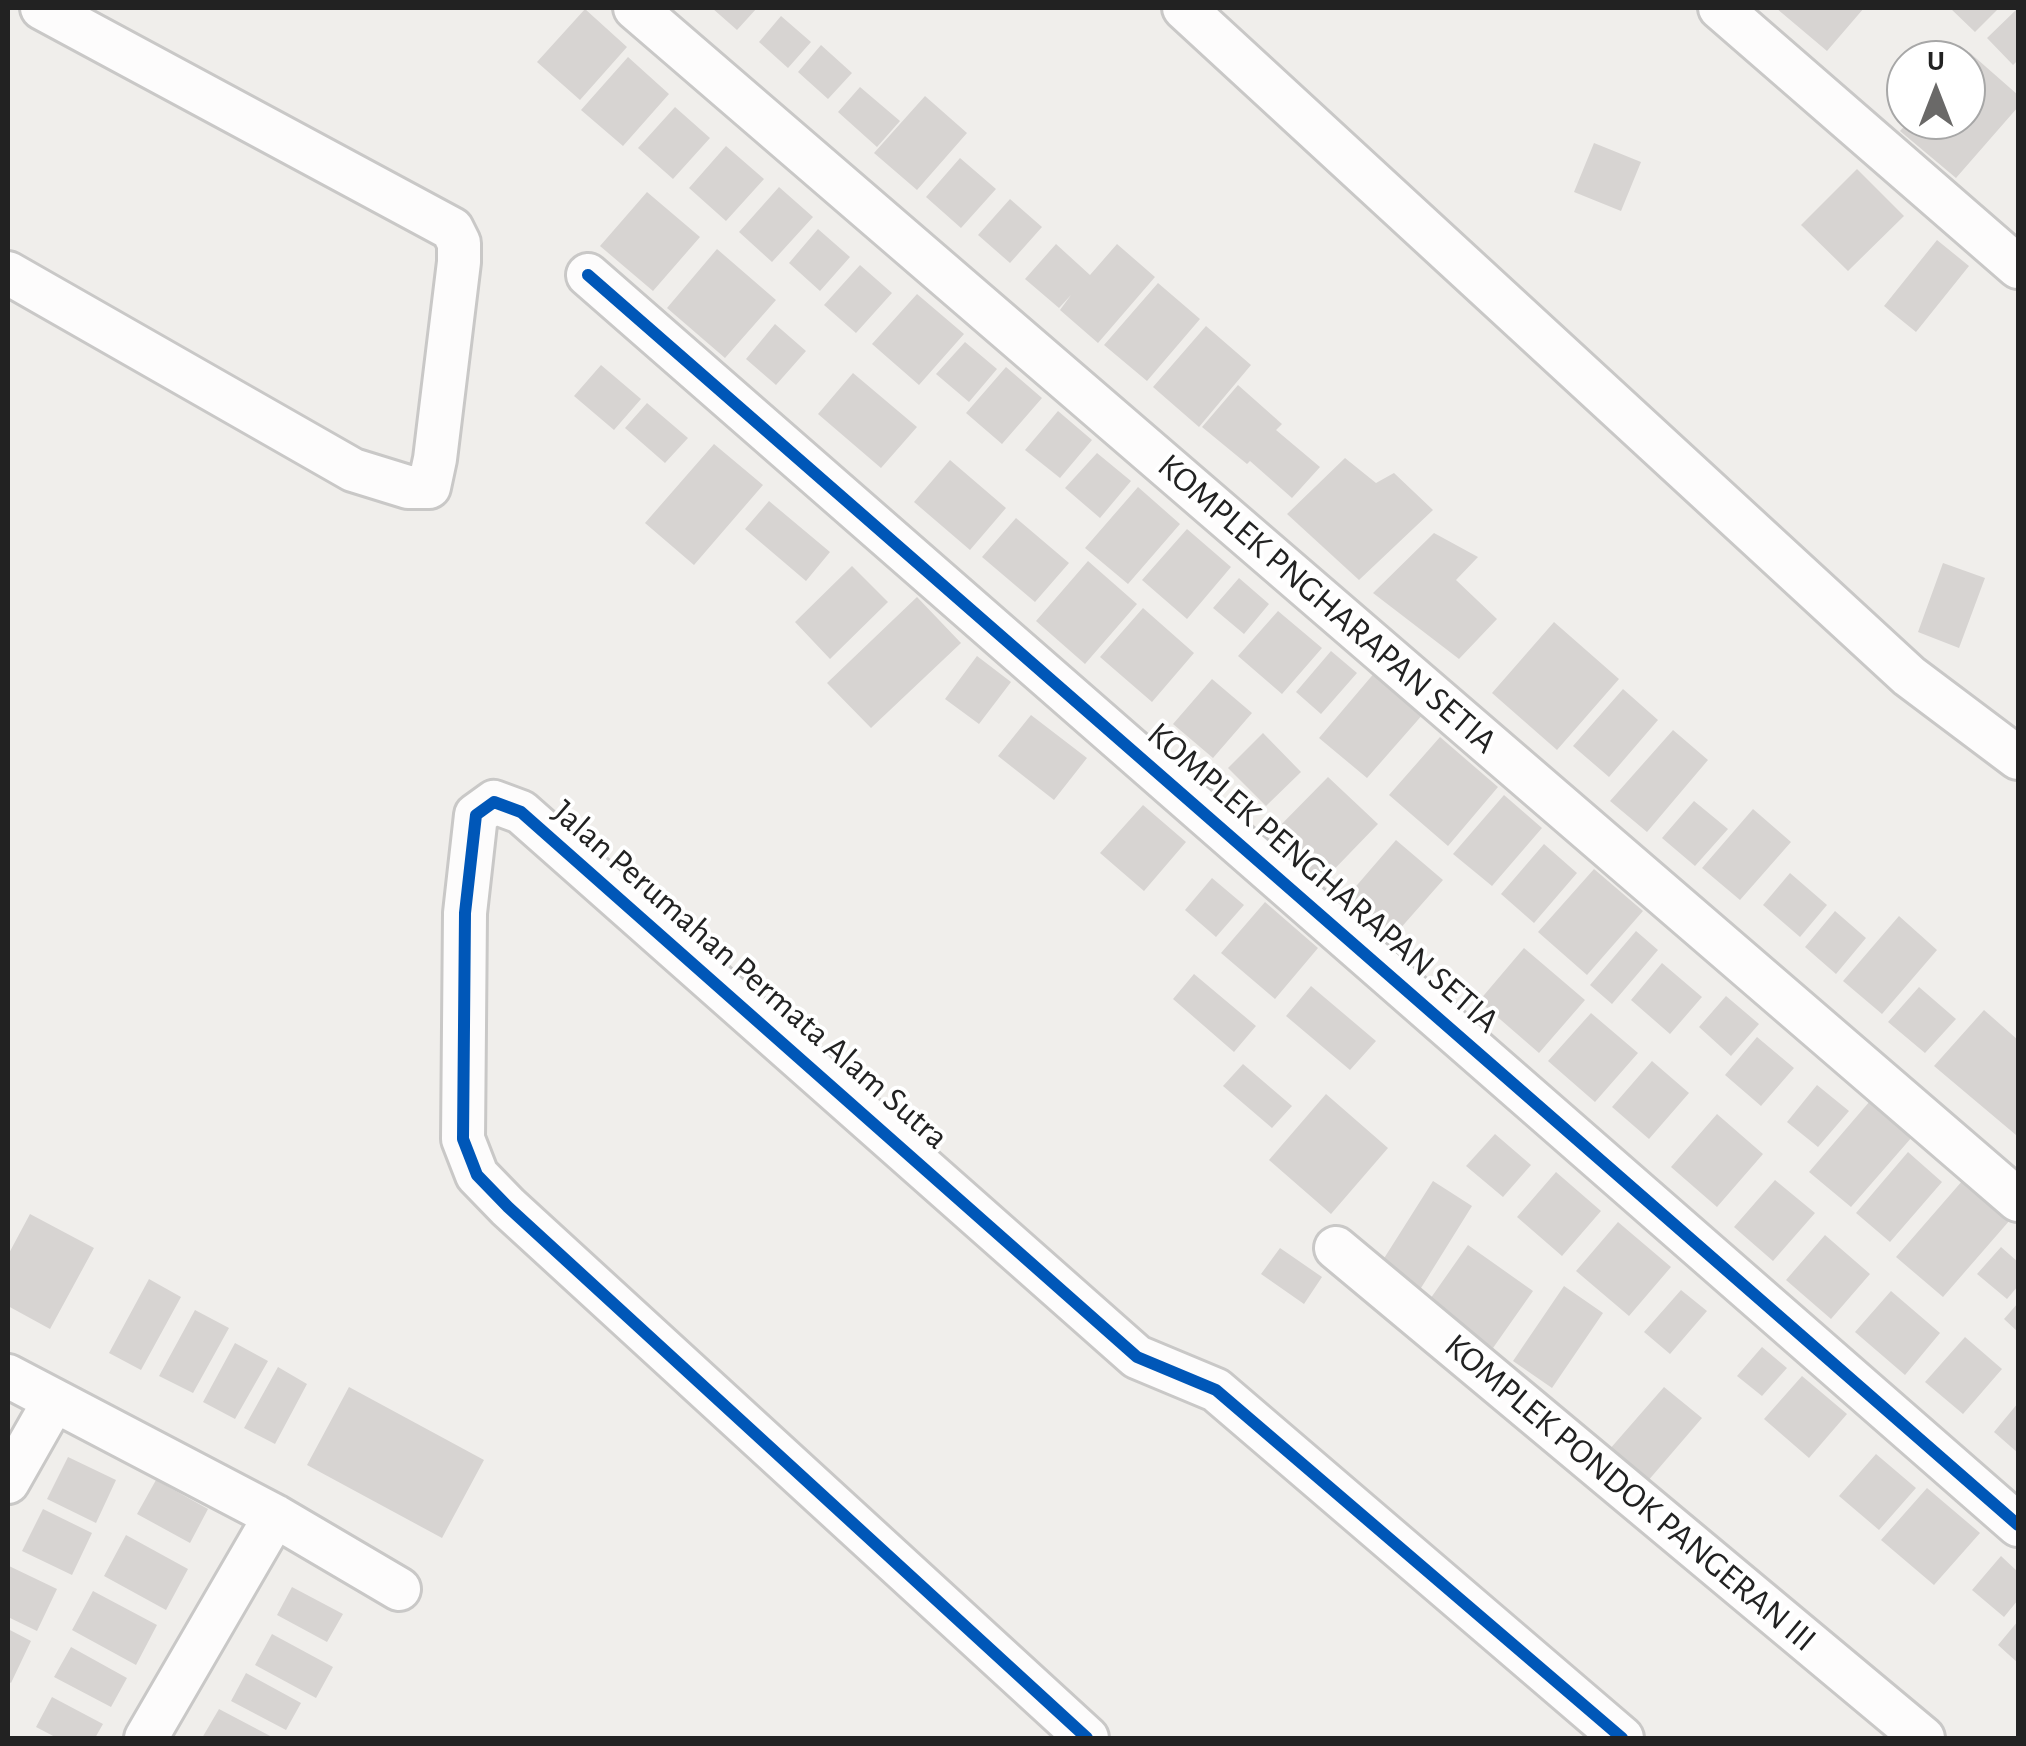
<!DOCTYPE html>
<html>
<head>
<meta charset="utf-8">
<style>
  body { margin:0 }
  #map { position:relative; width:2026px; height:1746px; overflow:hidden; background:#f0eeeb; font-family:"Alegreya Sans",sans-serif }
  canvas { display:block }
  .frame { position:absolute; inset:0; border:10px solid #222; pointer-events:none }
  .north { position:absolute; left:1886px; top:40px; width:100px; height:100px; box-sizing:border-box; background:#fff; border:2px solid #a7a7a7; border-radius:50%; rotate:0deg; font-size:28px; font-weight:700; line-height:40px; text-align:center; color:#222 }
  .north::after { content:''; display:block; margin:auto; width:35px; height:45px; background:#6a6968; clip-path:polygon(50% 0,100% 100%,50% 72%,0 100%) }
</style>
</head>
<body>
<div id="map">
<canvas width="2026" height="1746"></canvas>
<div class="frame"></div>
<div class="north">U</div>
</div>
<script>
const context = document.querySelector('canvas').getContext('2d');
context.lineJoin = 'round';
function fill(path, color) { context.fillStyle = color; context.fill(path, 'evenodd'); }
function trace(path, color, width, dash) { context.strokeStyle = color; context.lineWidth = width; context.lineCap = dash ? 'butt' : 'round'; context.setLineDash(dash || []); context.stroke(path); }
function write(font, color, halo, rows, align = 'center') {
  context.font = font + ' "Alegreya Sans",sans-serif'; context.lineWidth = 8; context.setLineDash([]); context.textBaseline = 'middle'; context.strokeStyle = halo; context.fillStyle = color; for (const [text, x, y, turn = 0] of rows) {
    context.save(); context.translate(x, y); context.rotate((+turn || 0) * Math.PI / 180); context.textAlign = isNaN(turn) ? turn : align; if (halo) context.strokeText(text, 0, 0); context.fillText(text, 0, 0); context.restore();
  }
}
fill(new Path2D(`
  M712 8H757L737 30Z
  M1776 8H1864L1827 51Z
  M1950 8H1999L1975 32Z
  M2018 8V60L2013 65 1987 38Z
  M585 9 627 47 580 100 537 62Z
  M781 16 811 42 788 68 759 42Z
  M821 45 852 73 828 99 798 72Z
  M1969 52 2018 95V107L1956 178 1900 131 1910 120H1966V60H1962Z
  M628 57 669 94 623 146 581 110Z
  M860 87 900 121 877 147 838 112Z
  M925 96 967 133 917 190 874 153Z
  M675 107 710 138 673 179 638 148Z
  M1594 143 1641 162 1621 211 1574 192Z
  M726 146 764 179 726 221 689 188Z
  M960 158 996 189 961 228 926 197Z
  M1857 169 1904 216 1848 271 1801 225Z
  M779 187 813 217 772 262 739 232Z
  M647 192 700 237 653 291 600 246Z
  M1010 199 1042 227 1010 263 978 235Z
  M818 229 850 257 820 291 789 263Z
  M1937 240 1969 266 1916 332 1884 306Z
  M1056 244 1090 275 1117 244 1155 277 1098 343 1060 310 1071 295 1059 308 1025 279Z
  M717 249 776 300 725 358 667 308Z
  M860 265 892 293 856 333 824 305Z
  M1158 283 1200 319 1147 381 1104 345Z
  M917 294 964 334 919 385 872 344Z
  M775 324 806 351 776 385 746 359Z
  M1206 326 1251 365 1199 427 1153 387Z
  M965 342 997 369 969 402 936 374Z
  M601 365 641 399 614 430 574 396Z
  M1006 367 1042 398 1002 444 966 413Z
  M853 373 917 427 881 468 818 414Z
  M1238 385 1282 424 1276 430 1320 467 1292 498 1250 461 1247 464 1202 427Z
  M647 403 688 438 665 463 625 428Z
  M1058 411 1092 440 1060 478 1025 450Z
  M714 444 763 485 694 565 645 523Z
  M1097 453 1131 481 1100 518 1065 488Z
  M1345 458 1376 483 1394 473 1433 510 1359 580 1287 514Z
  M950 460 1006 508 970 550 914 502Z
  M1138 487 1180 524 1128 584 1085 548Z
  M769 501 830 552 806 581 745 529Z
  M1016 518 1069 563 1035 602 982 557Z
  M1187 529 1231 567 1187 619 1142 580Z
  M1434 533 1478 557 1456 580 1497 619 1459 659 1373 593Z
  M1088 561 1137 604 1085 664 1036 621Z
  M1943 563 1985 578 1959 648 1918 632Z
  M852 566 888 602 830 659 795 622Z
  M1239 578 1269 604 1244 634 1213 608Z
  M917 597 961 643 871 728 827 683Z
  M1143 608 1194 653 1152 702 1100 657Z
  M1278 611 1322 648 1282 694 1238 656Z
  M1554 622 1619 679 1557 750 1492 693Z
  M1331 651 1357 673 1321 714 1296 692Z
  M977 656 1011 682 979 724 945 699Z
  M1376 671 1424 713 1367 778 1319 738Z
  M1212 679 1252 713 1213 758 1173 724Z
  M1623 689 1658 720 1609 777 1573 746Z
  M1031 715 1087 758 1054 800 998 756Z
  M1673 730 1708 760 1647 832 1610 801Z
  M1263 733 1301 772 1266 806 1228 768Z
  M1440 737 1498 787 1448 846 1389 795Z
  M1328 777 1378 824 1320 884 1269 837Z
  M1504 795 1542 828 1492 886 1453 854Z
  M1694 801 1728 829 1695 866 1662 838Z
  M1143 805 1186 842 1144 891 1100 853Z
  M1753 809 1791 842 1740 900 1702 868Z
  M1396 840 1443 880 1391 939 1345 899Z
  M1544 844 1577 873 1534 923 1501 894Z
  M1594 869 1643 911 1587 975 1538 932Z
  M1790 873 1827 905 1800 937 1763 905Z
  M1212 878 1244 905 1216 937 1185 910Z
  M1265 902 1318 948 1275 999 1221 953Z
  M1835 911 1866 938 1836 974 1805 947Z
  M1899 916 1937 950 1882 1014 1843 981Z
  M1636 931 1658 950 1612 1004 1590 985Z
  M1524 948 1585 1000 1539 1053 1479 1001Z
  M1662 963 1702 997 1670 1034 1631 1000Z
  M1194 974 1256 1026 1234 1052 1173 999Z
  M1311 986 1376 1041 1350 1070 1286 1016Z
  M1919 987 1956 1019 1925 1053 1888 1022Z
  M1726 996 1759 1024 1731 1056 1699 1027Z
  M1984 1010 2018 1040V1132L2016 1135 1934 1066Z
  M1591 1013 1638 1053 1595 1102 1548 1061Z
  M1757 1037 1794 1068 1761 1106 1725 1075Z
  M1652 1061 1689 1093 1649 1139 1612 1107Z
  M1243 1064 1292 1106 1272 1128 1223 1086Z
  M1817 1085 1849 1111 1818 1147 1787 1122Z
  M1326 1094 1388 1148 1331 1214 1269 1160Z
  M1870 1101 1912 1137 1851 1207 1809 1172Z
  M1717 1114 1763 1154 1717 1207 1671 1167Z
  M1495 1134 1531 1165 1503 1197 1466 1166Z
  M1908 1152 1942 1182 1890 1242 1856 1213Z
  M1556 1172 1601 1211 1562 1256 1517 1217Z
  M1775 1180 1815 1213 1773 1261 1734 1227Z
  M1963 1180 2010 1220 1943 1297 1896 1257Z
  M1433 1181 1472 1206 1416 1296 1376 1271Z
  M30 1214 94 1248 50 1329 8 1306V1255Z
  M1618 1222 1671 1267 1629 1316 1576 1271Z
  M1825 1235 1870 1274 1831 1319 1786 1280Z
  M1468 1245 1533 1291 1493 1348 1428 1302Z
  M2001 1247 2018 1262V1286L2007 1299 1977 1274Z
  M1280 1248 1322 1277 1304 1304 1261 1274Z
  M149 1279 181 1297 141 1370 109 1353Z
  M1564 1286 1603 1313 1552 1388 1513 1361Z
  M1681 1290 1707 1311 1670 1354 1644 1332Z
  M1891 1291 1940 1333 1905 1375 1855 1332Z
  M2018 1303V1332L2004 1319Z
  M195 1310 229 1328 193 1393 159 1376Z
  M1965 1337 2002 1369 1963 1414 1925 1382Z
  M235 1343 268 1361 235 1419 203 1402Z
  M1762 1347 1787 1368 1762 1396 1737 1376Z
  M278 1367 307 1384 275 1444 244 1428Z
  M1802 1376 1847 1414 1809 1458 1764 1419Z
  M349 1387 484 1460 442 1538 307 1465Z
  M1664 1387 1702 1418 1647 1482 1609 1450Z
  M2018 1403V1453L1994 1432Z
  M1876 1454 1916 1488 1879 1530 1839 1496Z
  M68 1457 116 1480 96 1523 47 1499Z
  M156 1480 208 1509 190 1543 137 1514Z
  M1927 1488 1980 1533 1934 1585 1881 1540Z
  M43 1509 92 1533 72 1575 22 1551Z
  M126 1535 188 1569 166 1610 104 1576Z
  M2001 1556 2018 1572V1600L2004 1617 1972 1590Z
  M9 1566 57 1589 37 1631 8 1617Z
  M292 1587 343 1614 327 1642 277 1615Z
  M93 1591 157 1625 136 1665 72 1630Z
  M2018 1621V1663L1998 1645Z
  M8 1629 31 1641 11 1683 8 1681Z
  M272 1634 333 1667 316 1698 255 1665Z
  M71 1647 127 1678 111 1707 54 1677Z
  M246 1673 301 1703 286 1730 231 1701Z
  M52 1697 103 1724 95 1738H57L36 1727Z
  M219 1709 274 1738H202Z`), '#d7d4d2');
const minor = new Path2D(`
  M635 8 2018 1200
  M1184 8 1909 676 2018 758
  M1720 8 2018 267
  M8 273 353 470 408 487H429L435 459 459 262V243L452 229 42 8
  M588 275 2018 1525
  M1336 1248 1923 1738
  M8 1376 275 1516 399 1589
  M8 1482 54 1401
  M146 1738 275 1516
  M1087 1738 508 1207 477 1175 463 1139 465 913 476 815 494 802 521 812 1137 1357 1216 1390 1622 1738`);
trace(minor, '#c9c8c7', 48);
trace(minor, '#fdfcfc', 42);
trace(new Path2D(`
  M588 275 2018 1525
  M1087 1738 508 1207 477 1175 463 1139 465 913 476 815 494 802 521 812 1137 1357 1216 1390 1622 1738`), '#0057b8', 12);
write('35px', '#222', '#fff', [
  ["KOMPLEK PNGHARAPAN SETIA",1327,604,41],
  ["KOMPLEK PENGHARAPAN SETIA",1323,878,41],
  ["Jalan Perumahan Permata Alam Sutra",750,975,41],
  ["KOMPLEK PONDOK PANGERAN III",1630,1493,40]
]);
</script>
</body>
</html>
